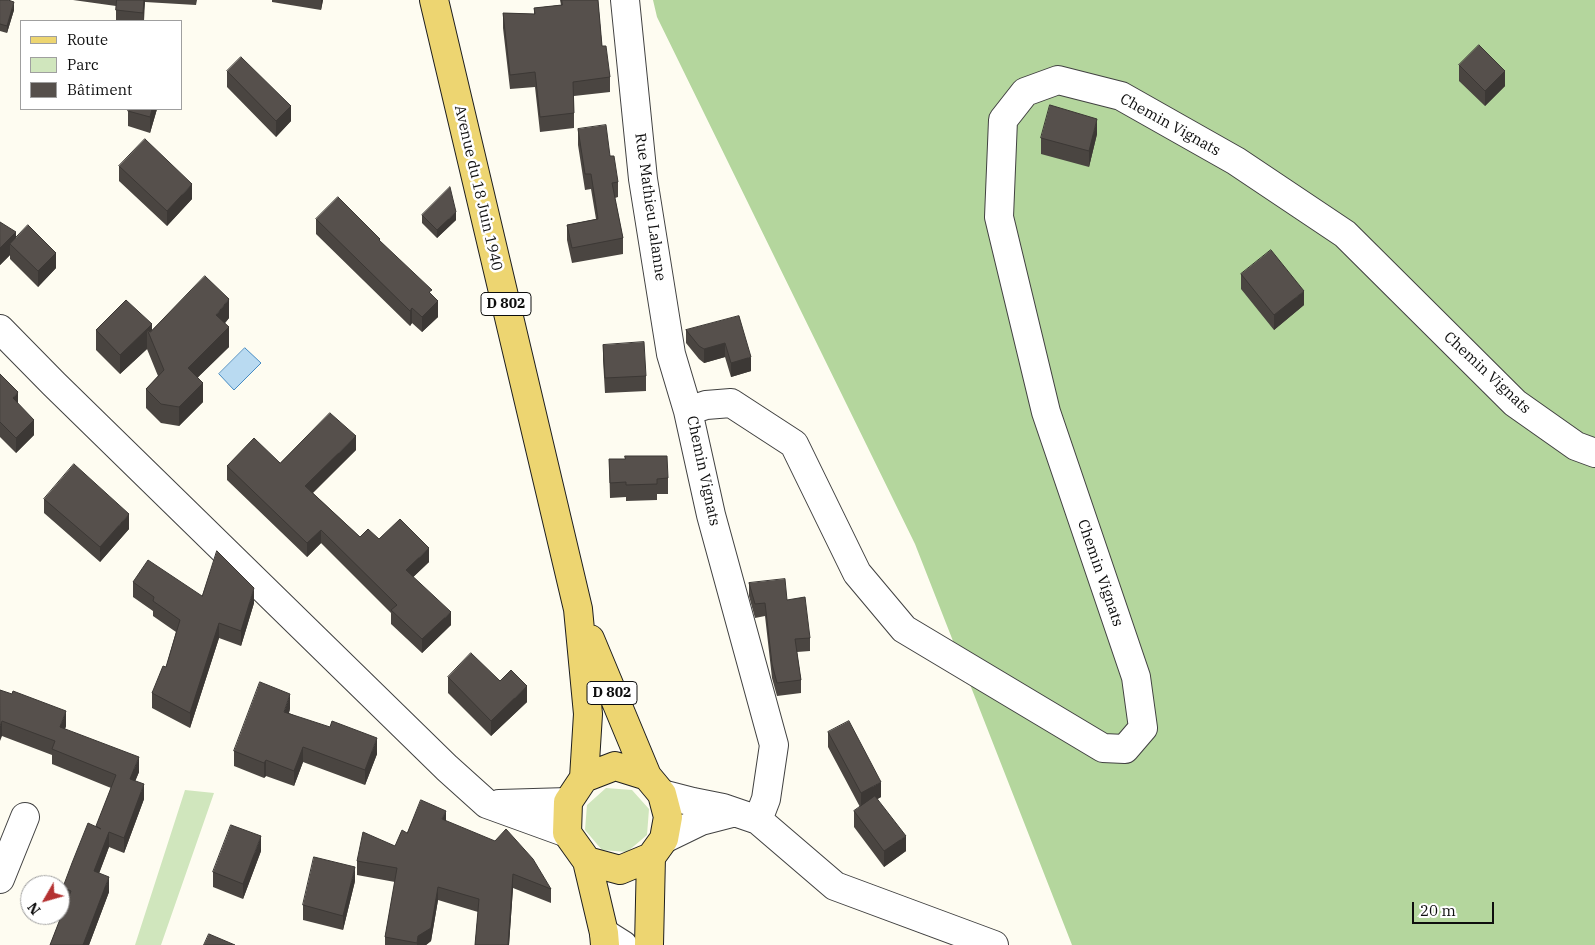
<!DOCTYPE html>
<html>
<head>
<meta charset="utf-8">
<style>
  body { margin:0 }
  #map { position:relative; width:1595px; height:945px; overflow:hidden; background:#fefcf1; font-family:"IBM Plex Serif",serif }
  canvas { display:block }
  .legend { position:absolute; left:20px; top:20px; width:162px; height:90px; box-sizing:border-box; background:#fff; border:1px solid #9f9f9f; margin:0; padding:6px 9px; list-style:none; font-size:15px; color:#0e0e0e }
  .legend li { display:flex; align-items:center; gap:10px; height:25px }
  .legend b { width:25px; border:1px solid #9f9f9f }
  .north { position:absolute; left:20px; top:875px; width:50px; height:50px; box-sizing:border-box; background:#fff; border:1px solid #9f9f9f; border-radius:50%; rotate:232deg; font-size:14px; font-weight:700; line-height:20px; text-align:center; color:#0e0e0e }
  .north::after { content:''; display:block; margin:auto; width:18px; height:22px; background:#b43131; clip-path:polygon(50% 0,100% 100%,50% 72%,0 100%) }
  .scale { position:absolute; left:1412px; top:902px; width:82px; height:22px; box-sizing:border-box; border:2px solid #0e0e0e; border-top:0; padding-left:6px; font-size:15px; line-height:18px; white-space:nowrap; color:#0e0e0e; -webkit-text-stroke:4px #fff; paint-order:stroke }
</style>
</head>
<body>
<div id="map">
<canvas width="1595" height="945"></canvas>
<ul class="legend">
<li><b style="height:6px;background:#edd571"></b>Route</li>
<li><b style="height:14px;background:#d0e6bd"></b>Parc</li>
<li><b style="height:14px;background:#56504c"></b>Bâtiment</li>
</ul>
<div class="north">N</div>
<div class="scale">20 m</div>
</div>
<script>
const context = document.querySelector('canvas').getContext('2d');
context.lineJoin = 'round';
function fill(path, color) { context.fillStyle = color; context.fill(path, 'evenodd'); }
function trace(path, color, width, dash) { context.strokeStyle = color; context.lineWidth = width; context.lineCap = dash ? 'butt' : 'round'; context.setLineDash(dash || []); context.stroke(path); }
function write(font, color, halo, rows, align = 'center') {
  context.font = font + ' "IBM Plex Serif",serif'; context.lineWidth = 5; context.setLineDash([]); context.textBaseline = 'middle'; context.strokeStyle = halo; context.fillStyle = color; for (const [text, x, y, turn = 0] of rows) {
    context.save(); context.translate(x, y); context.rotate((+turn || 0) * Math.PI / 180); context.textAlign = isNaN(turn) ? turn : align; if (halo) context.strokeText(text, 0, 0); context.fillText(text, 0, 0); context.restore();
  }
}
fill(new Path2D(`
  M606 788 632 790 649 809 647 835 627 852 602 850 585 830 587 805Z
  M185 790 214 793 161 945H135Z`), '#d0e6bd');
fill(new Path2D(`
  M653 0H1595V945H1072L915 544 657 17Z`), '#b4d69d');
const water = new Path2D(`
  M245 348 261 363 234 390 219 374Z`);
fill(water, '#b9daf1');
trace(water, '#468bc3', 1);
const minor = new Path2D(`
  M625 0 643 179 671 354 688 411 711 515 774 745 766 799 758 820
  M0 329 54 384 447 768 487 804 567 833
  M688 411 706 405 731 403 794 444 857 573 904 629 1103 748 1125 749 1143 728 1136 677 1046 412 999 217 1003 120 1025 92 1058 80 1121 96 1236 161 1345 234 1515 403 1576 446 1595 453
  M662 794 693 802 723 808 758 820 835 886 994 945
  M499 804 568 802
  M664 839 701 821 732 813
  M0 879 25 817
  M604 933 623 945`);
const major = new Path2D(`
  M434 0 578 609 588 714 584 778
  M590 639 647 776
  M587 861 620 870 651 857 664 839 668 817 662 794 647 776 615 766 584 778 568 802 567 833 587 861 604 933 605 945
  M649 945 651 857`);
trace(minor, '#414141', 30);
trace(major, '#1f1f1f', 30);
trace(minor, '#fff', 28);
trace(major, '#edd571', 28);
fill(new Path2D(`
  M0 0 14 10 7 33 0 31Z
  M73 0H197L196 5 145 2 144 21H116V6Z
  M272 0H323L321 10 272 2Z
  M560 0H598L602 46 610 77V92L574 96V128L540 132 535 87 510 89 503 28V13L534 14V8L561 5Z
  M1459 65 1505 86 1485 106 1459 81Z
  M227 71 291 121 276 137 227 87Z
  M157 109 150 133 128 126V111Z
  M578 129 610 156 618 182V197L615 198 623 238V254L572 263 567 240V225L596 219 591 189 585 190 578 145Z
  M1097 134 1089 167 1041 154V138Z
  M119 166 192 199 167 226 119 181Z
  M422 215 456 220 437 238 422 223Z
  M316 219 380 241 432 295 438 317 422 332 412 323 410 326 316 234Z
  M0 222 16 238 56 268 38 287 10 259V255L0 265Z
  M1241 274 1304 305 1274 330 1241 289Z
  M126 300 152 331 229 318 225 323 229 347 198 377 203 402 179 426 161 423 146 408V389L158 376 147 349 120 374 96 350V330Z
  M739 316 751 371 731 377 725 357 704 363 699 359 686 343V330Z
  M603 345 646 376V391L605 393 603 360Z
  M0 374 18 404 34 435 16 453 0 437Z
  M356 450 313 493 360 537 379 539 429 562 413 577 451 625 422 653 391 624V613L321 543 307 557 227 480V466L280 463Z
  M609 459 668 478V494H657V500L626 501V497L610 498Z
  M44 499 129 529 100 562 44 513Z
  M133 582 202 596 254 603 241 646 219 638 190 728 152 708V693L166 667 176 632 153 616V611L133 597Z
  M749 583 787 600 810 638V651L797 652 801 680V693L777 696 772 678 765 616 755 618 749 596Z
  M448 677 527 702 491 736 448 693Z
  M0 690 66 726 65 729 139 772 135 781 144 799 124 853 109 847 99 873 109 892 89 945H50L66 904 63 903V887L96 827 111 788 52 764V755L2 736Z
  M290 709 289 713 377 754 365 785 303 762 294 786 266 776 264 778 234 766V751Z
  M828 732 881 797 877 799 906 851 884 867 854 827V811L860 807 828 747Z
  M446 821 551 889V903L513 888 509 945H475L478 912 438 900 431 941 426 945H385V937L395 882 357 875V861L395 846 407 833Z
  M261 851 243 899 213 887V872Z
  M355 881 343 930 303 920V905Z`), '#4a4541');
fill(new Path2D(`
  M144 0H145L143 21V13Z
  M321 0H323L321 10Z
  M14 2V10L7 33V26Z
  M1505 71V86L1485 106V91Z
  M291 106V121L276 137V121Z
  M152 109H157L150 133V117Z
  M1097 119V134L1089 167V151Z
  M192 184V199L167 226V211Z
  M456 212V220L437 238V230Z
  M16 232V249L10 244V255L0 265V248Z
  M56 253V268L38 287V271Z
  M1304 291V305L1274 330V315Z
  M229 299V318L216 334V315Z
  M438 301V317L422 332V317Z
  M412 308V323L410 326V311Z
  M152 324V342L147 329Z
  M229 327V347L188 387V368Z
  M147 329V349L120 374V355Z
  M725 343V357L704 363V349Z
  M751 357V371L731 377V363Z
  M203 383V402L179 426V407Z
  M18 392V408L13 398Z
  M34 420V435L16 453V438Z
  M356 436V450L305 500V486Z
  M129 514V529L100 562V547Z
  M321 530V543L307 557V543Z
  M429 548V562L406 584V570Z
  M254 588V603L241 646V631Z
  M451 612V625L422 653V639Z
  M219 623V638L190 728V713Z
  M527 686V702L491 736V721Z
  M290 694V709L284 727V712Z
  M66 711V726L60 742V727Z
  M2 721V736L0 741V726Z
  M377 738V754L365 785V770Z
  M303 747V762L294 786V771Z
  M139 757V772L130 794V779Z
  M266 760V776L264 778V763Z
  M881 782V797L861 809V793Z
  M144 784V799L124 853V838Z
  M446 811V824L442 819Z
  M109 832V847L94 887V871Z
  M261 836V851L243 899V884Z
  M906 836V851L884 867V851Z
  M355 867V881L343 930V916Z
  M513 874V888L509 945H508Z
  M109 877V892L89 945H83Z
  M438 887V900L431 941 426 945H417L418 936Z`), '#3c3835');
const building = new Path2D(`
  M0 0H8L14 2 7 26 0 24Z
  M117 0H144L143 13 116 10Z
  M562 0H598L602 46H606L610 77 573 82 574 113 540 117 535 72 510 75 503 13 535 14 534 8 562 5Z
  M1479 45 1505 71 1485 91 1459 65Z
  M241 57 291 106 276 121 227 71Z
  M1050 105 1097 119 1089 151 1041 138Z
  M129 109H152L150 117 128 111Z
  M606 125 610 156H614L618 182 612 183 623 238 572 248 567 225 598 219 591 174H585L578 129Z
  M145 139 192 184 167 211 119 166Z
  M450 187 456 212 437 230 422 215Z
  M338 197 380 239 379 240 432 290 429 292 438 301 422 317 412 308 410 311 316 219Z
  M0 222 16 232 0 248Z
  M28 225 56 253 38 271 10 244Z
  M1271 250 1304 291 1274 315 1241 274Z
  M205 276 229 299 216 315 229 327 188 368 203 383 179 407 161 404 146 389 164 370 147 329 120 355 96 330 126 300 152 324 147 329 150 332Z
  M739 316 751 357 731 363 725 343 704 349 699 346 686 330Z
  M644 342 646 376 605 378 603 345Z
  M0 374 18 392 13 398 34 420 16 438 0 422Z
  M330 413 356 436 305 486 360 537 368 529 379 539 400 519 429 548 406 570 451 612 422 639 391 610 397 605 321 530 307 543 227 466 254 438 280 463Z
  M625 456H667L668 478 657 479V484L626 485V482L610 483 609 459H625Z
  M74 464 129 514 100 547 44 499Z
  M217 551 254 588 241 631 219 623 190 713 152 693 163 666 166 667 180 620 153 601 154 597 133 582 148 560 202 596Z
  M785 579 787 600 805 597 810 638 795 639 801 680 777 683 772 664 765 603 755 604 749 583Z
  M471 653 500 681 511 670 527 686 491 721 448 677Z
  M260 682 290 694 284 712 330 727 332 721 377 738 365 770 303 747 294 771 266 760 264 763 234 751Z
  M0 690 12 694 13 691 66 711 60 727 139 757 130 779 144 784 124 838 109 832 94 871 109 877 83 945H50L71 891 63 887 72 863 88 823 101 829 96 826 116 775 52 749 55 741 2 721 0 726Z
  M849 721 881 782 861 793 828 732Z
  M875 796 906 836 884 851 854 811Z
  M421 800 446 811 442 819 495 841 506 829 533 859 551 889 513 874 508 945H475L479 899 438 887 431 928 418 936 417 943 385 937 397 868 357 861 363 832 395 846 402 830 407 833Z
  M231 825 261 836 243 884 213 872Z
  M314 857 355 867 343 916 303 905Z
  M209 934 235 945H204Z`);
fill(building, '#56504c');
trace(building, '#3c3835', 1);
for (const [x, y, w] of [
  [506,304,50],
  [612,693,50]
]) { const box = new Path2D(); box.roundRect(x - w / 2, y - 11.5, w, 23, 4); context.fillStyle = '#fff'; context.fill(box); trace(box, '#0e0e0e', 1); }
write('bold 14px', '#0e0e0e', null, [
  ["D 802",506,304],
  ["D 802",612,693]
]);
write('15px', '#0e0e0e', '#fff', [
  ["Chemin Vignats",1170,125,29],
  ["Avenue du 18 Juin 1940",478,188,77],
  ["Rue Mathieu Lalanne",650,207,82],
  ["Chemin Vignats",1487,373,43],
  ["Chemin Vignats",703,471,78],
  ["Chemin Vignats",1100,573,71]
]);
</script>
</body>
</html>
